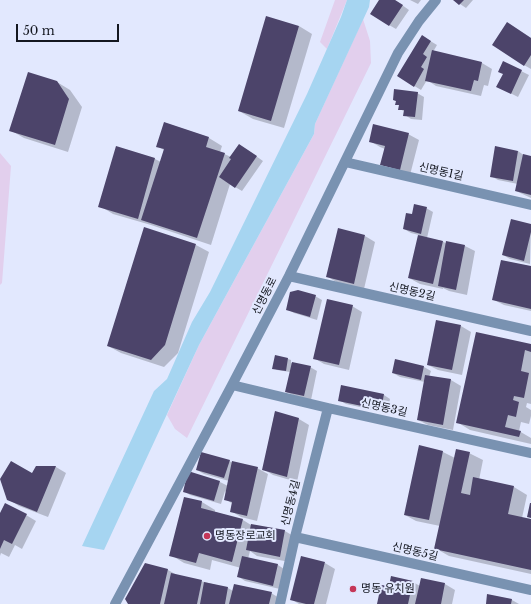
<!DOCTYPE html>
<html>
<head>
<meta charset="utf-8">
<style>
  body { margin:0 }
  #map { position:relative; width:531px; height:604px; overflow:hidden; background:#e2e8fe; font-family:"Libre Baskerville",serif }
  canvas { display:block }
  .scale { position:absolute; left:16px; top:24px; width:103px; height:18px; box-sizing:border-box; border:2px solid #141720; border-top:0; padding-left:5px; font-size:12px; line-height:14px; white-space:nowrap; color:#141720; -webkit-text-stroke:3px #e2e8fe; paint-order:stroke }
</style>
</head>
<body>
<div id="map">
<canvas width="531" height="604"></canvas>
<div class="scale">50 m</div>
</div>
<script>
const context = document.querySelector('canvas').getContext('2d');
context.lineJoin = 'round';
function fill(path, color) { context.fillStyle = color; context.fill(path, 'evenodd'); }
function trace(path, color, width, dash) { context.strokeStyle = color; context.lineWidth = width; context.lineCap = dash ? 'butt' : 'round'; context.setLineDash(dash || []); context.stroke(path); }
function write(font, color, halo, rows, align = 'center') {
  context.font = font + ' "Libre Baskerville","Noto Sans KR",serif'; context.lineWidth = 4; context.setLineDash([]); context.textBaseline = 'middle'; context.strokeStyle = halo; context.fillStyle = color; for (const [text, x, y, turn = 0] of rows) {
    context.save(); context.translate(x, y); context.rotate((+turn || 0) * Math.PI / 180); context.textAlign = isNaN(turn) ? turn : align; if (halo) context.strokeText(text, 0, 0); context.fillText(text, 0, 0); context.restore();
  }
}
fill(new Path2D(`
  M335 0H347L327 49 320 42Z
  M363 19 370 41 371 63 187 438 175 429 167 415 199 345 314 134 315 124Z
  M0 153 11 166 2 283 0 285Z`), '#e2cfed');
fill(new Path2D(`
  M347 0H370L369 7 315 124 314 134 199 345 104 550 82 546 154 391 167 379 192 322 210 292 307 94 341 17Z`), '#a6d5f1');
fill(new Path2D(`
  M381 0H395L409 10 396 29 389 25Z
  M410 0H421L418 4Z
  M454 0H473L466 8Z
  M508 23 531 38V69L524 65Z
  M299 26 312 34 284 128 253 119 239 111Z
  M422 36 437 45 433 52 482 63 492 69 488 86 484 85 481 96 436 86 427 80 421 90 398 76Z
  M503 62 529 75 518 97 498 87 504 74Z
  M57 82 70 90 82 107 68 152 24 138 10 130Z
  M417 93 424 97 422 120 411 119 405 115V112L400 109V106L397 104V102L394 100Z
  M164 124 209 138 222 146 220 152 231 157 246 149 263 161 242 191 230 184 211 245 151 225 113 214 100 206 117 147 155 159 161 162 164 150 157 146Z
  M408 134 419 140 410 175 392 170 385 149 380 147 370 141Z
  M518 151 525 156 531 157V198L516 191 518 184 498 180 491 176Z
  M426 208 433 212 427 238 442 241 447 244V242L465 246 475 251 467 295 449 291 443 288V289L420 284 409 278 419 235 411 233 404 229 413 216Z
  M531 225 530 264 510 259 503 255Z
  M365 236 375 242 364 289 338 283 328 277Z
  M196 245 209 252 178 353 164 367 121 353 108 346Z
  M531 267V311L504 305 494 300Z
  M315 296 322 300 317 320 294 313 287 309Z
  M352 306 362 312 349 370 324 364 314 358Z
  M461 326 471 332 462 375 438 370 428 365Z
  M477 333 531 345V404L527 403 526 407 531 410V416L529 424 521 422 519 431 531 438V444L470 430 457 422Z
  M275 356 288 359 291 360V363L310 367 317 371 311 400 293 395 286 392 290 372 277 370 274 368Z
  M395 360 424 367 431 371 429 377 451 380 461 386 453 430 428 425 418 420 425 382 400 377 393 373Z
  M384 395 390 399 387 413 346 404 339 400Z
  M275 412 299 419 309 425 297 482 273 475 263 469Z
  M420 447 443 452 455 458 469 453 483 460 479 480 514 487 527 495 522 518 531 520V574L449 556 435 548 440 526 416 521 405 515Z
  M229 461 233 463 257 468 268 474 257 521 241 517 231 511 233 504 225 499 226 492 225 491 221 504 190 495 184 491 220 482 228 486 229 481 204 474 197 470Z
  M37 467H56L66 473 48 517 19 506 8 499 32 474Z
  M185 498 202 502 215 510V512L243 520 251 525 285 531 295 537 290 562 257 556 250 551 248 559 278 565 284 569 280 589 245 581 239 577 241 568 212 560 210 570 184 563 171 555Z
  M0 515H26L36 521 22 549 15 545 9 557 1 553 0 556Z
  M325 563 335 569 326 604H299L291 599Z
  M145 565 168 570 177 575 228 588 233 591 271 593 281 599 280 604H129Z
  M392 577 413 582 420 586 421 579 445 584 455 590 452 604H378L390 588Z
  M488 595 512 600 519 604H487Z`), '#0003');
fill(new Path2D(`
  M379 0H395L403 5 389 26 370 14Z
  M453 0H464L459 5Z
  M266 16 299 26 271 121 238 111Z
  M507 22 531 38V55L524 66 492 45Z
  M422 35 431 41 423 54 427 57 421 67 424 69 414 87 397 76Z
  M432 50 482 62 478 81 474 80 471 91 425 81Z
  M503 61 522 70 511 94 496 87 503 74 498 72Z
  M28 72 57 81 69 99 55 145 9 131Z
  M394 89 418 92 415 117 403 116 404 110H398L399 105H395L396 101 393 100Z
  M164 122 209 137 206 147 225 153 197 238 141 220 164 149 156 147Z
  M373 124 409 133 400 170 380 165 385 146 369 142Z
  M239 144 257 156 235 188 219 177 231 159 229 158Z
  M116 146 155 158 138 219 98 207Z
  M495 146 518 151 513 181 490 177Z
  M523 154 531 156V195L515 191Z
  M414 204 427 207 421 234 403 229 406 213 412 214Z
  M511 219 531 224V232L524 261 502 255Z
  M144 227 196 244 165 345 151 360 107 346Z
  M338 228 365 235 354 284 326 277Z
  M418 235 443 241 433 284 408 278Z
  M446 241 465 245 456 290 438 286Z
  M501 260 531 266V309L492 300Z
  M298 290 316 295 310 317 286 310 290 292Z
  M327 299 353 305 339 365 313 359Z
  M436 320 461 325 452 370 427 365Z
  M476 332 531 344V352L525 350 521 371 529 373 524 398 514 396 513 400 519 402 516 417 508 415 505 427 521 431 519 437 456 423Z
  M275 355 288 358 286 371 272 369Z
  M395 359 424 366 421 380 392 373Z
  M292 362 311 366 304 396 285 392Z
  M425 375 451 379 443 425 417 420Z
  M341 385 384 394 381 410 338 401Z
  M275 411 299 418 287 477 262 470Z
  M419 445 443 451 429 520 404 515Z
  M456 449 470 452 461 493 470 495 473 477 514 486 508 514 531 519V570L434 549Z
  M201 452 230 460 224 478 196 470Z
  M11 461 32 473 36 466H56L37 512 7 500 0 479Z
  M232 461 258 467 247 516 230 512 232 502 224 500Z
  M188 471 220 481 214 501 183 492Z
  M184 497 202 501 201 508 243 519 232 562 199 553 196 563 169 556Z
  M5 503 27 514 12 544 4 540 0 549V513Z
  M530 503H531V518L527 517Z
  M251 524 285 530 280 557 246 550Z
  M242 556 278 564 273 586 237 577Z
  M301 556 325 562 314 604H306L290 600Z
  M145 563 168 569 160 604H128L125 599Z
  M171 573 202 580 197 604H164Z
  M391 576 413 581 408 604H377L381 585 389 586Z
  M421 578 445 583 441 604H415Z
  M204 582 228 587 225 604H200Z
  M234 584 272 592 269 604H229Z
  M487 594 512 599 511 604H486Z`), '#4c446a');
trace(new Path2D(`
  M345 162 531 205
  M289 276 531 331
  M232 385 328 408 531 453
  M295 537 531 590
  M115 604 232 385 289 276 398 53 419 21 436 0
  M280 604 295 537 328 408`), '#7992b1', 10);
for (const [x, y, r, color] of [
  [207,536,4,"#c53658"],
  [353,589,4,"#c53658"]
]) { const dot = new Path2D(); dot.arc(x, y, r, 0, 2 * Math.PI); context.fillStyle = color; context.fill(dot); trace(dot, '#e2e8fe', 1.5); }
write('11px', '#141720', '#e2e8fe', [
  ["신명동1길",441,172,13],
  ["신명동2길",412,292,13],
  ["신명동로",265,296,-63],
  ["신명동3길",384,408,13],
  ["신명동4길",291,503,-76],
  ["신명동5길",415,552,13]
]);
write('11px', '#141720', '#e2e8fe', [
  ["명동장로교회",215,536],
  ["명동 유치원",361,589]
], 'left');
</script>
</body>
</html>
